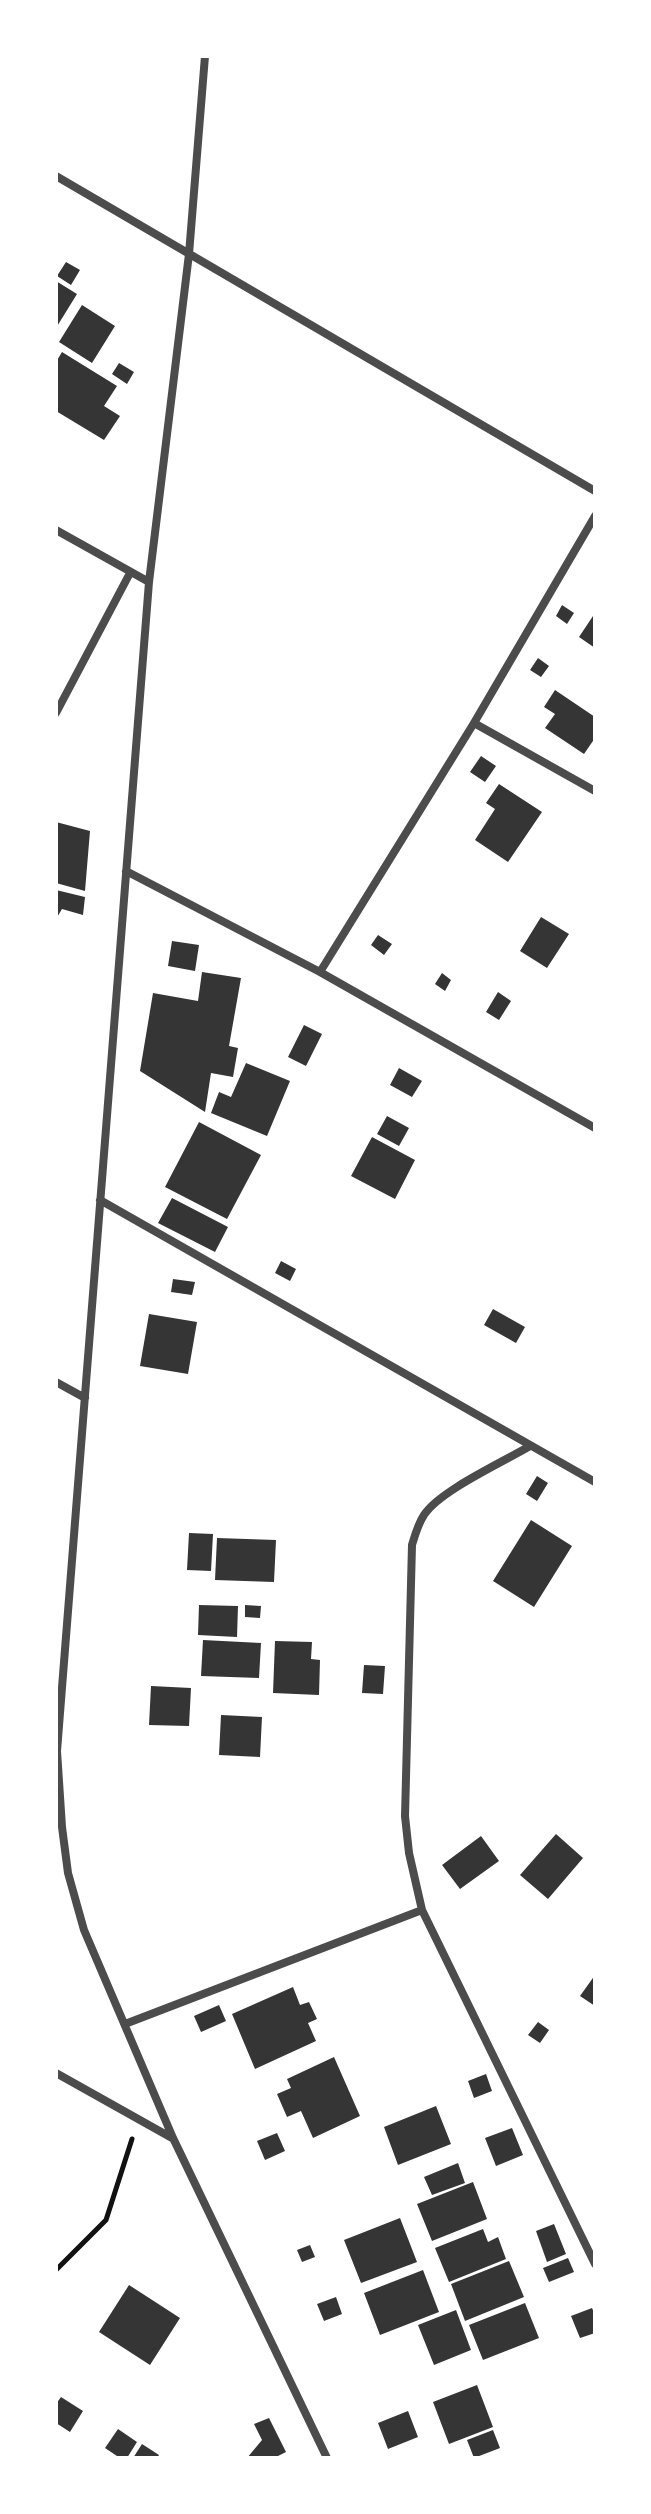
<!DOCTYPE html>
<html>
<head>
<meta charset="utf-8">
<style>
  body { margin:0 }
  #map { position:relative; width:651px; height:2514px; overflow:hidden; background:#fff; font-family:Arial,sans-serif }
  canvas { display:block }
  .frame { position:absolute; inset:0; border:58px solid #fff; pointer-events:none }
</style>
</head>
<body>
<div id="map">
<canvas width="651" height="2514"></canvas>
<div class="frame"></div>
</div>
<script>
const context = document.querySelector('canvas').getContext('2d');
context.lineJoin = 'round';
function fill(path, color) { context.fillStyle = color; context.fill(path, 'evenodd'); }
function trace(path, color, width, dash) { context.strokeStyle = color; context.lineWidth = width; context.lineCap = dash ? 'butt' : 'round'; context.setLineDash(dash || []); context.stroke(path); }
fill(new Path2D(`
  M66 262 80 270 71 285 57 276Z
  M56 281 77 294 56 328Z
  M82 305 115 326 92 363 59 342Z
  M62 352 117 386 104 406 120 416 104 440 56 411V362Z
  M119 363 134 372 127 384 112 374Z
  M562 605 574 613 567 624 556 616Z
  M595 613V648L579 637Z
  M538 658 549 666 541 677 530 670Z
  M555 690 595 717V738L584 754 545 728 555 714 544 707Z
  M481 756 496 766 485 782 470 772Z
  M499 784 542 812 508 862 475 840 495 809 486 803Z
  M56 822 90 831 85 891 56 883Z
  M56 890 85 897 83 915 62 909 56 919Z
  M541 917 569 934 547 968 520 951Z
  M378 935 392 944 384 955 371 945Z
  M172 941 199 945 195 971 168 966Z
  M202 972 241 978 229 1046 238 1048 233 1077 211 1073 205 1112 140 1071 153 993 198 1001Z
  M442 973 451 980 445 991 435 984Z
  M498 992 511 1001 499 1020 486 1012Z
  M304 1025 322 1034 306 1066 288 1057Z
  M246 1063 290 1081 267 1136 211 1113 219 1092 231 1097Z
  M399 1068 422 1081 412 1097 390 1085Z
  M387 1116 409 1128 399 1146 377 1134Z
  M199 1122 261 1155 227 1219 165 1187Z
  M372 1137 415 1160 395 1199 351 1176Z
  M172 1198 228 1227 215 1252 158 1223Z
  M281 1261 296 1269 290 1281 275 1273Z
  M173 1279 195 1282 192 1295 171 1292Z
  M493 1309 525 1327 516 1343 484 1325Z
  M149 1314 197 1322 188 1374 140 1366Z
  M537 1476 548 1483 537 1501 526 1494Z
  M531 1520 572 1546 534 1607 493 1581Z
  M189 1533 213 1534 211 1571 187 1570Z
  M217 1538 276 1540 274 1582 215 1580Z
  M199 1605 238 1606 237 1637 198 1635Z
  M245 1605 261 1606 260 1618 245 1617Z
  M203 1640 261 1643 259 1678 201 1676Z
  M275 1641 312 1642 311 1659 320 1660 319 1695 273 1693Z
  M364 1665 385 1666 383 1694 362 1693Z
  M151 1686 191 1688 189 1726 149 1725Z
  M221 1715 262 1717 260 1757 219 1755Z
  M556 1834 583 1858 548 1899 520 1875Z
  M481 1836 499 1861 460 1889 442 1865Z
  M595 1975V2006L580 1996Z
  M293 1987 300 2005 309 2002 317 2019 308 2023 316 2041 255 2069 232 2014Z
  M219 2005 226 2021 201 2032 194 2016Z
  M538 2022 549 2030 540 2043 528 2035Z
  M334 2057 360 2116 313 2138 301 2111 287 2117 277 2094 291 2088 287 2079Z
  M486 2074 492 2091 474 2098 468 2081Z
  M436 2106 451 2144 398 2165 384 2127Z
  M512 2128 523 2155 496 2166 485 2138Z
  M277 2133 285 2151 265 2160 257 2141Z
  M458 2163 465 2183 432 2195 424 2177Z
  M473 2182 487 2219 432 2241 417 2204Z
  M400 2218 417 2262 361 2283 344 2240Z
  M554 2224 566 2254 547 2262 536 2231Z
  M483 2229 488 2242 498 2237 506 2259 449 2282 435 2248Z
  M310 2245 315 2257 302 2262 297 2250Z
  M568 2258 574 2272 549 2282 543 2268Z
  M509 2261 524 2297 465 2321 451 2284Z
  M423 2270 439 2312 380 2335 364 2293Z
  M129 2285 180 2318 150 2365 99 2332Z
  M336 2297 342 2314 324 2321 317 2304Z
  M525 2303 539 2338 483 2360 469 2325Z
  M592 2308 595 2315V2333L580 2338 571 2316Z
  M456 2310 471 2350 434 2365 418 2325Z
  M477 2385 493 2427 449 2444 433 2402Z
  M61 2397 83 2411 70 2432 56 2423V2404Z
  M408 2411 418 2437 388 2449 378 2423Z
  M269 2418 286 2452 274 2458H247L262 2440 254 2424Z
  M118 2429 137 2442 127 2458H120L105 2448Z
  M493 2430 500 2448 474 2458 467 2440Z
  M142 2444 159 2455 157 2458H133Z`), '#353535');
trace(new Path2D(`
  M56 2270 106 2220 132 2139`), '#111', 5);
trace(new Path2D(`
  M205 56 189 254 149 582 57 1751 62 1827 68 1873 84 1930 173 2138 327 2458
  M56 176 595 491
  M56 530 149 582
  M56 713 130 573
  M474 723 595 791
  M126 871 320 972 595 1128
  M320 972 474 723 595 516
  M100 1200 595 1482
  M56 1382 85 1398
  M530 1446C503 1462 439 1491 424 1515 418 1524 415 1535 412 1545L405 1816 409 1853 422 1910 595 2264
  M125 2024 422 1910
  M56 2073 172 2138`), '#4c4c4c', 8);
</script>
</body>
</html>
